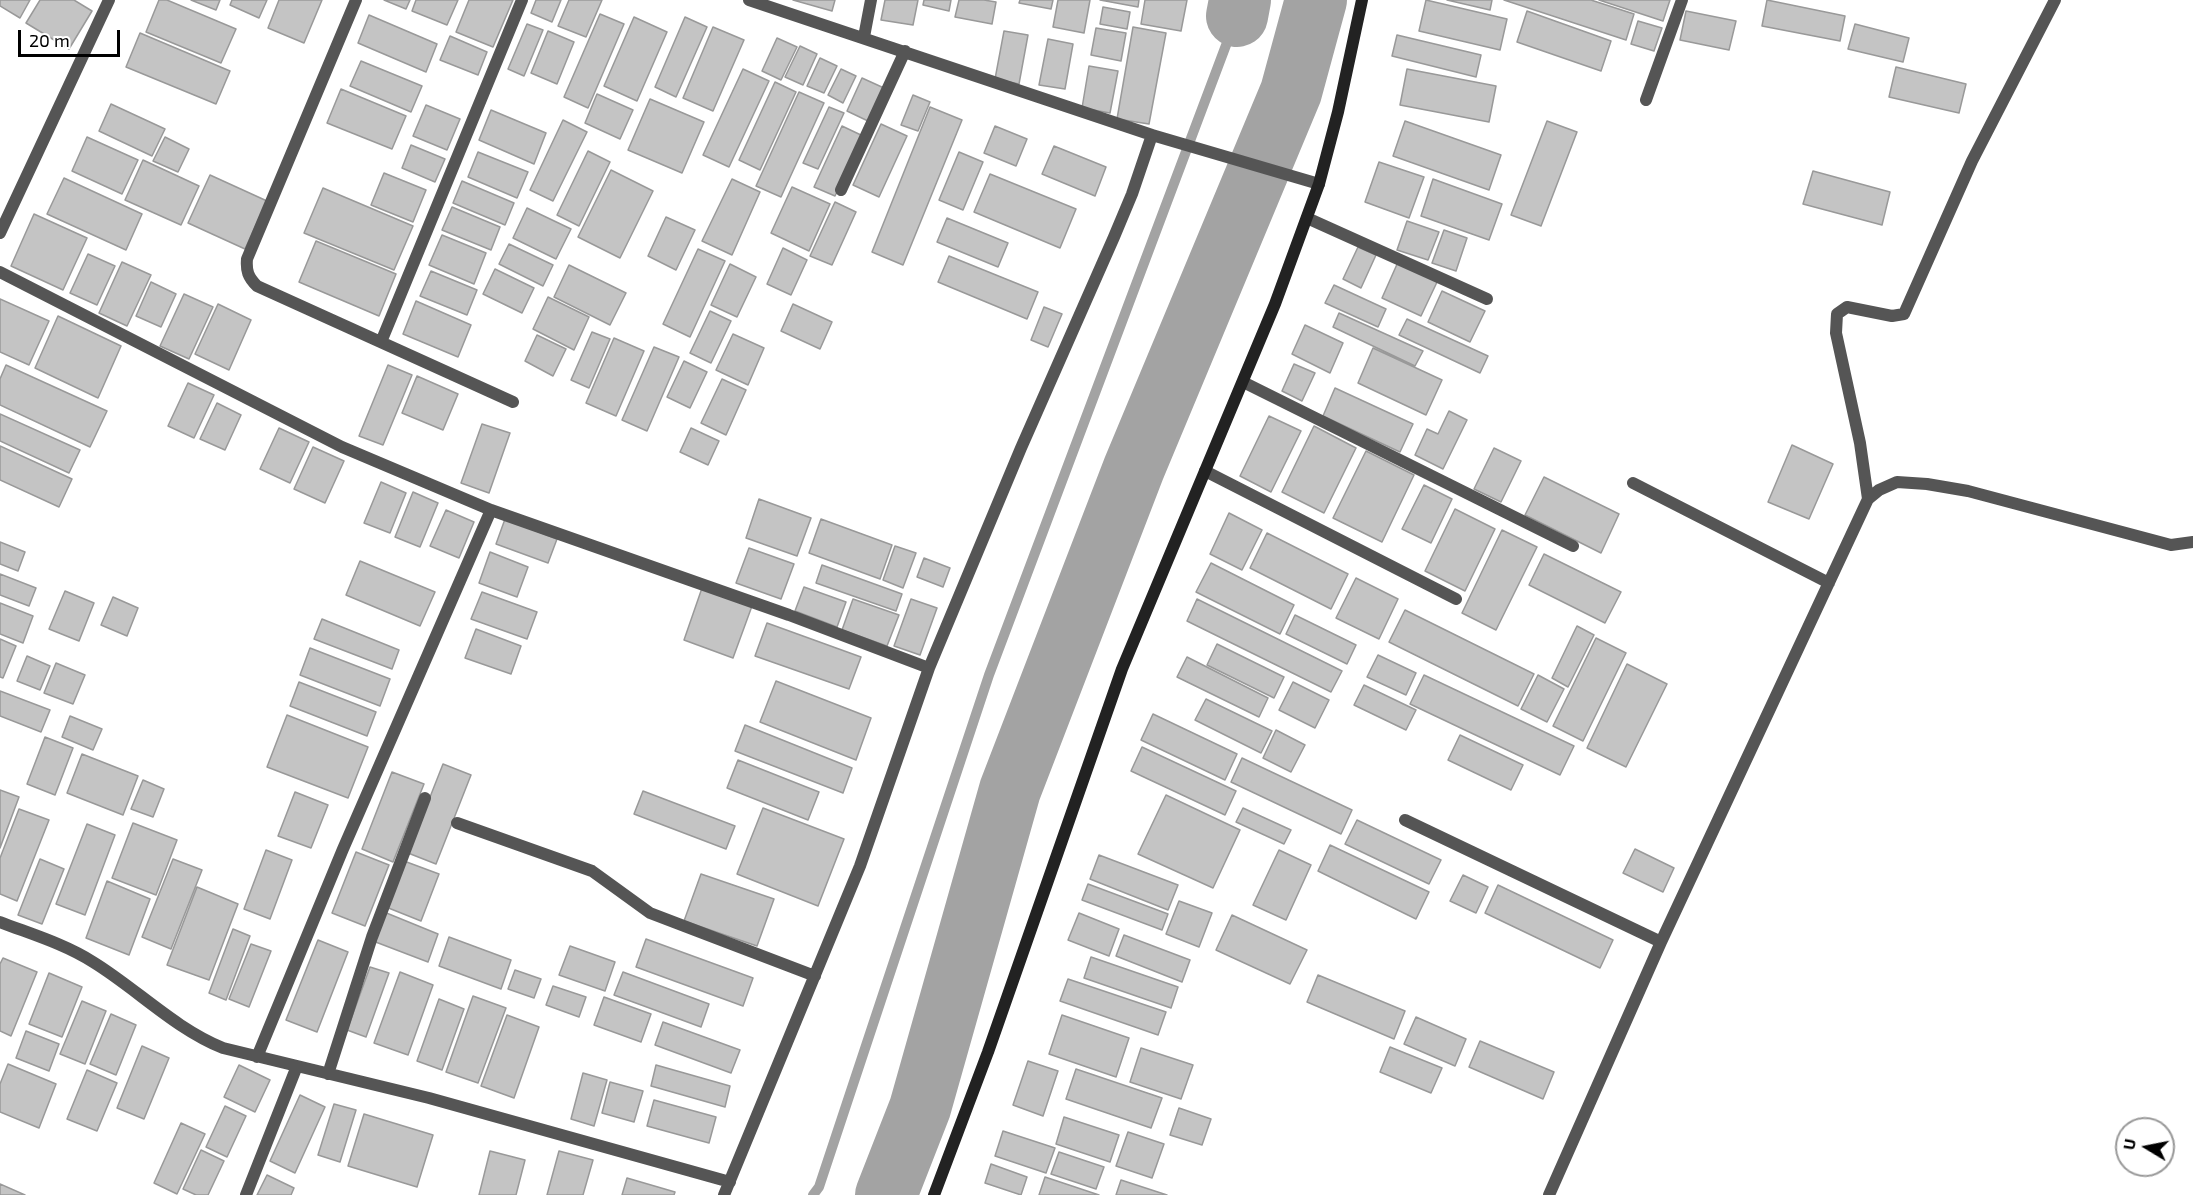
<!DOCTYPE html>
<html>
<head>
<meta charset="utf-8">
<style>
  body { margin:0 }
  #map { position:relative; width:2193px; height:1195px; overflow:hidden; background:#fff; font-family:"Exo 2",sans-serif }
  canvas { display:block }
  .north { position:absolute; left:2115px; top:1117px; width:60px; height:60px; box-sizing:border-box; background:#fff; border:2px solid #999; border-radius:50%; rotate:280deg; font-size:16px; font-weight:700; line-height:24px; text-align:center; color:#000 }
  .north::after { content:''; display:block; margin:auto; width:21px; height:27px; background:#000; clip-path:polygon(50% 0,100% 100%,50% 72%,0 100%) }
  .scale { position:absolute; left:18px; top:30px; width:102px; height:27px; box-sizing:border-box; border:3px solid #000; border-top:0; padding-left:8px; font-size:18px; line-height:21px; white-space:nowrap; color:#000; -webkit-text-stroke:4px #fff; paint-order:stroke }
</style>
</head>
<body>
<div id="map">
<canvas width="2193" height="1195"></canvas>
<div class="north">U</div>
<div class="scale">20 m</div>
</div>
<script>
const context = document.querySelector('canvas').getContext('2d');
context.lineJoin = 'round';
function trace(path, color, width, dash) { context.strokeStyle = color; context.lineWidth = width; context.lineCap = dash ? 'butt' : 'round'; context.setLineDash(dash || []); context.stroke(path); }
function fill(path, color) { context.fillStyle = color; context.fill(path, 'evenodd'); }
trace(new Path2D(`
  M813 1195 819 1187 989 675 1237 16`), '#a3a3a3', 10);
trace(new Path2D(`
  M1237 16 1240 0
  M886 1195 920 1108 1010 790 1134 468 1291 92 1316 0`), '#a3a3a3', 62);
const building = new Path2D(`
  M0 0H30L20 18 0 6Z
  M40 0H74L92 11 69 49 26 23Z
  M159 0H167L236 29 221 63 146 32Z
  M191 0H220L216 10Z
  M232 0H267L259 18 230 5Z
  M279 0H322L304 43 268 28Z
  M384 0H410L406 9Z
  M416 0H458L447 25 412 11Z
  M469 0H513L493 47 456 32Z
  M536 0H561L552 22 531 13Z
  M569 0H602L586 37 558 26Z
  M793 0H835L832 11Z
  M885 0H918L913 25 881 20Z
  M924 0H951L949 11 923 5Z
  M959 0H984L996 2 992 24 955 17Z
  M1020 0H1053L1051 9 1019 3Z
  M1058 0H1090L1084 33 1053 27Z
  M1100 0H1139L1138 7Z
  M1145 0H1187L1181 31 1141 24Z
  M1426 0 1507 19 1500 50 1419 31Z
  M1447 0H1492L1490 10Z
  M1504 0H1591L1634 14 1626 40Z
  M1599 0H1670L1663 21Z
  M1767 0 1845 16 1840 41 1762 26Z
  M1103 7 1130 12 1127 29 1100 24Z
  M1527 11 1611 41 1601 71 1517 42Z
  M1686 11 1736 21 1729 50 1680 40Z
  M600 14 624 24 588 108 564 97Z
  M369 15 437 44 426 72 358 43Z
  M634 17 667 32 637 101 604 86Z
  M685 17 707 27 676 97 655 87Z
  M1638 21 1662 28 1654 51 1631 44Z
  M527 24 543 30 524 76 508 69Z
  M1855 24 1909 38 1903 62 1848 49Z
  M713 27 744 40 713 111 683 98Z
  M1133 27 1166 33 1149 124 1117 119Z
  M1096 28 1126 33 1121 61 1091 55Z
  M548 31 574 42 557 84 531 73Z
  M1004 31 1028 35 1019 84 995 79Z
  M140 33 230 71 216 104 126 67Z
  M1397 35 1481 55 1476 77 1392 56Z
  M450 36 487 52 478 75 440 60Z
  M777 38 797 47 781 80 762 71Z
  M1048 39 1073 44 1065 89 1039 85Z
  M800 46 817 54 803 85 785 77Z
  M820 58 837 66 824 93 807 86Z
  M361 61 422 86 411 112 350 86Z
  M1089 66 1118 71 1110 113 1082 108Z
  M1896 67 1966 84 1959 113 1889 97Z
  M743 69 769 81 729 167 703 155Z
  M841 69 856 76 843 103 828 95Z
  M1407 69 1496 86 1489 122 1400 105Z
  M862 78 884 88 868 121 847 111Z
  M775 82 796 92 760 170 739 160Z
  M341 89 406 116 392 149 327 123Z
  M799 92 824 103 781 197 756 186Z
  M597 94 633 110 620 139 585 123Z
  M913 95 930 102 918 131 901 125Z
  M650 99 704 122 682 173 628 150Z
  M111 104 165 129 152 156 99 131Z
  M426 105 460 119 447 150 413 136Z
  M829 107 844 113 818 169 803 163Z
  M930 107 962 120 903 265 872 252Z
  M491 110 546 133 534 164 479 140Z
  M563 120 587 132 553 201 530 190Z
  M1405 121 1501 155 1489 190 1393 156Z
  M1547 121 1577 132 1541 226 1511 215Z
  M881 124 907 136 879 197 853 185Z
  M842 126 863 136 835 196 814 187Z
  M995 126 1027 139 1016 166 984 153Z
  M87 137 138 160 122 194 72 171Z
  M165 137 189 149 178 172 153 161Z
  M411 145 445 159 435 182 402 168Z
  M1054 146 1106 167 1095 196 1042 174Z
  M588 151 610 162 579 226 557 215Z
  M478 152 528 172 517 198 468 177Z
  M959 152 983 162 963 210 939 200Z
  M143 160 199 186 181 225 125 200Z
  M1379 162 1424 177 1409 218 1365 202Z
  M611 170 653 191 620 258 578 237Z
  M1813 171 1890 192 1882 225 1803 204Z
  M384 173 426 190 413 222 371 205Z
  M990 174 1076 209 1060 248 974 212Z
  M210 175 267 201 245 249 188 223Z
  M64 178 142 214 126 250 47 214Z
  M732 179 760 192 732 255 702 241Z
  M1433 179 1502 204 1489 240 1421 216Z
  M462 181 514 203 505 225 453 203Z
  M792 187 830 204 809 251 771 233Z
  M323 188 413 226 394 270 304 233Z
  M835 202 856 212 832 265 810 256Z
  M452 207 500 227 491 250 442 230Z
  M527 208 571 229 556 259 513 238Z
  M34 214 87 238 63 290 11 266Z
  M666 217 695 230 676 270 648 256Z
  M947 218 1008 243 998 267 937 242Z
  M1407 221 1439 232 1428 260 1397 250Z
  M1444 230 1467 238 1456 271 1432 263Z
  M442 235 486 253 474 284 429 265Z
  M316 241 396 274 379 316 299 282Z
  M509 244 553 265 543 286 499 264Z
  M1358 247 1376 255 1361 288 1343 279Z
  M783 248 807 260 791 295 767 284Z
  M698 249 725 261 690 337 663 324Z
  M88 254 115 266 97 305 70 293Z
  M949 256 1038 292 1027 319 938 282Z
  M122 262 151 275 127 326 99 313Z
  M1398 262 1438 280 1421 316 1382 298Z
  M730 264 756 277 737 317 711 305Z
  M569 265 626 293 610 325 554 297Z
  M495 269 534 288 522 313 483 294Z
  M431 271 477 290 467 315 420 296Z
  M151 282 176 294 161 327 136 316Z
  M1334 285 1386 309 1378 327 1325 303Z
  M1442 291 1485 311 1470 342 1428 322Z
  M184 294 213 307 189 359 160 346Z
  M548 297 589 317 574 350 533 329Z
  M0 299 49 321 29 365 0 352Z
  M416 301 471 325 458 357 403 334Z
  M218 304 251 320 229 370 195 354Z
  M793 304 832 322 820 349 781 331Z
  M1044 307 1062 314 1048 347 1031 340Z
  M710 311 731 321 711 363 690 353Z
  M1339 313 1423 351 1415 366 1333 327Z
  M58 316 121 346 98 398 35 368Z
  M1407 319 1488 356 1480 373 1399 335Z
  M1305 325 1343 343 1330 373 1292 354Z
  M592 332 610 339 589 388 571 380Z
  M733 334 764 348 748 385 716 370Z
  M537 335 566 349 553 376 525 361Z
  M614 338 644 351 616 416 586 403Z
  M654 347 679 357 647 431 622 420Z
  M1373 348 1442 380 1426 415 1358 383Z
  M684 361 707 372 690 408 667 397Z
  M1294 364 1315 373 1302 401 1282 391Z
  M6 365 107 411 90 447 0 405V379Z
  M388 365 412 375 383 445 359 436Z
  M417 376 458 394 443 430 402 413Z
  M722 379 746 390 726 435 701 423Z
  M188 383 214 395 194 438 168 426Z
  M1335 388 1413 424 1400 452 1323 416Z
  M217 403 241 415 225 450 200 439Z
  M1449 411 1467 420 1443 469 1415 455 1427 429 1438 434Z
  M0 414 80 450 69 473 0 441Z
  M1269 416 1301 431 1271 492 1240 476Z
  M482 424 510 433 489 493 461 483Z
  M1314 426 1356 448 1324 513 1282 492Z
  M279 428 309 442 290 483 260 469Z
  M691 428 719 441 708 465 680 452Z
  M1792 445 1833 464 1809 519 1768 502Z
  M0 446 72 479 59 507 0 480Z
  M313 447 344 461 325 503 294 489Z
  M1494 448 1521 461 1501 502 1474 489Z
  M1366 451 1414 475 1382 542 1333 518Z
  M1544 477 1619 514 1601 553 1525 515Z
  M381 482 406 493 390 533 364 523Z
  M1424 485 1452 499 1431 543 1402 529Z
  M413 492 438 503 420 547 395 537Z
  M759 499 811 518 797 556 746 538Z
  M1455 509 1495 529 1465 591 1425 571Z
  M446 510 474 522 459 558 430 546Z
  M1229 513 1262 530 1242 570 1210 554Z
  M505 519 557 539 548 563 496 544Z
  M821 519 892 545 880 579 809 553Z
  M1502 530 1537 547 1496 630 1462 613Z
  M1267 533 1348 574 1331 609 1250 568Z
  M0 542 25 552 18 571 0 564Z
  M895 546 916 553 903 588 883 580Z
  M749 548 794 564 781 599 736 583Z
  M490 552 528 567 517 597 479 583Z
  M1544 554 1621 592 1605 623 1529 585Z
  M924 558 950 568 943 587 917 577Z
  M360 561 435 592 420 626 346 595Z
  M1211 563 1294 605 1280 634 1196 592Z
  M822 565 902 594 896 611 816 583Z
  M0 574 36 588 29 606 0 595Z
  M1356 578 1398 599 1379 639 1336 618Z
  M804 587 846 602 837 627 795 611Z
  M702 588 752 606 733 658 684 640Z
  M65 591 94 603 79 641 49 629Z
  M482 592 537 612 527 639 471 619Z
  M113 597 138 608 127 636 101 625Z
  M853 599 899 615 887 646 842 630Z
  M911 599 937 608 920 655 894 646Z
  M1197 599 1342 671 1331 692 1187 621Z
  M0 603 33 616 23 643 0 634Z
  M1405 610 1534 674 1518 706 1389 642Z
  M1295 615 1356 645 1347 664 1286 634Z
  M322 619 399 650 392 669 314 639Z
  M767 623 861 657 849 689 755 656Z
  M1577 626 1594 635 1568 687 1552 678Z
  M476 629 521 646 511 674 465 658Z
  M1596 638 1626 653 1583 741 1553 726Z
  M0 639 16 646 3 678 0 677Z
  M1217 644 1284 677 1274 698 1207 665Z
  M310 648 390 679 380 706 300 675Z
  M1378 655 1416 673 1406 695 1367 677Z
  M27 656 50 666 40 690 17 681Z
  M1187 657 1268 698 1259 717 1177 677Z
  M56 663 85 675 73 704 44 693Z
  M1627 664 1667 684 1626 767 1587 748Z
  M1424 675 1574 746 1560 775 1410 704Z
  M1538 675 1564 689 1547 722 1521 709Z
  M776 681 871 718 856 760 760 722Z
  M299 682 376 712 367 736 290 706Z
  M1293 682 1329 700 1315 728 1279 710Z
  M1364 685 1416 710 1406 730 1354 705Z
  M0 691 50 710 41 732 0 716Z
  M1206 699 1272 731 1261 753 1195 720Z
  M1153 714 1237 754 1225 780 1141 740Z
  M287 715 368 747 348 798 267 767Z
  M70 716 102 729 93 750 62 737Z
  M745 725 852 768 843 793 735 751Z
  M1276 730 1305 745 1291 772 1263 758Z
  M1460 735 1523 765 1511 790 1448 760Z
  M45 737 73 748 55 795 27 784Z
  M1142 747 1236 791 1225 815 1131 771Z
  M82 754 138 776 123 815 67 793Z
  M1242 758 1352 810 1341 834 1231 782Z
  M738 760 819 792 808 820 727 788Z
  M443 764 471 775 436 864 408 853Z
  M392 772 424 784 393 862 362 849Z
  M143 780 164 789 153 817 131 809Z
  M0 790 19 797 0 848Z
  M643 791 735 826 726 849 634 814Z
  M295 792 328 805 311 848 278 836Z
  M1166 795 1240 830 1213 888 1138 854Z
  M763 808 844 839 818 906 737 874Z
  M1243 808 1291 830 1284 844 1236 822Z
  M19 809 49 820 17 901 0 894V858Z
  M1357 820 1441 860 1429 884 1345 844Z
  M133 823 177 840 156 895 112 878Z
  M87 824 115 835 85 915 56 904Z
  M1330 845 1429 892 1416 919 1318 871Z
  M1635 849 1674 868 1663 892 1623 873Z
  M266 850 292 860 270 919 244 909Z
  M1279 850 1311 865 1286 920 1253 905Z
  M356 852 389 865 365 926 332 913Z
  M1099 855 1178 885 1168 910 1090 879Z
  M40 859 64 869 42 924 18 915Z
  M173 859 202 870 171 949 142 937Z
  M404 861 439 874 421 921 386 907Z
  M701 874 774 899 757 946 684 921Z
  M1463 875 1488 887 1476 913 1450 901Z
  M107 881 150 899 129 955 86 938Z
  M1088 884 1168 914 1162 930 1082 900Z
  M1498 885 1613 940 1600 968 1485 913Z
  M197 887 238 904 209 980 167 965Z
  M1179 901 1212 913 1199 947 1166 934Z
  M384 912 438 934 428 962 373 941Z
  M1079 913 1119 929 1109 956 1068 940Z
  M1232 915 1307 950 1290 984 1216 950Z
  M233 929 250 936 226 1000 209 993Z
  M1124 935 1190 960 1182 982 1116 956Z
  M449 937 511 960 501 989 439 966Z
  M646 939 753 978 743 1006 636 967Z
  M318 940 348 952 317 1032 286 1020Z
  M251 944 271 951 249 1007 229 999Z
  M570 946 615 962 605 991 559 975Z
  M1091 957 1178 987 1171 1008 1084 978Z
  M3 958 37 972 11 1036 0 1031V964Z
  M370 967 389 973 366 1037 347 1030Z
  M515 970 541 979 534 998 508 989Z
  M400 972 433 985 408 1055 374 1043Z
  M623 972 709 1004 701 1027 614 995Z
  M49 973 82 987 62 1037 29 1024Z
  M1318 975 1405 1011 1394 1039 1307 1002Z
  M1068 979 1166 1012 1158 1035 1060 1001Z
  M553 986 586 997 579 1017 546 1005Z
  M473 996 506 1008 478 1083 446 1072Z
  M604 997 651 1014 641 1042 594 1025Z
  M439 999 464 1009 442 1070 417 1061Z
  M82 1001 106 1011 85 1064 60 1054Z
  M111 1014 136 1025 116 1075 90 1064Z
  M507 1015 539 1027 514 1098 481 1086Z
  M1062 1015 1129 1038 1116 1077 1049 1054Z
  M1416 1017 1466 1039 1455 1066 1404 1044Z
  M663 1022 740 1050 731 1073 655 1045Z
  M26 1031 59 1044 49 1071 16 1058Z
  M1480 1041 1554 1072 1543 1099 1469 1067Z
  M142 1046 169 1058 144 1119 117 1108Z
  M1390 1047 1442 1068 1431 1093 1380 1072Z
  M1141 1048 1193 1065 1181 1099 1130 1082Z
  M1028 1061 1058 1071 1043 1116 1013 1105Z
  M8 1064 56 1084 39 1128 0 1112V1084Z
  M239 1065 270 1080 255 1112 224 1097Z
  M656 1065 730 1086 725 1107 651 1086Z
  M1076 1069 1162 1098 1151 1128 1066 1099Z
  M87 1070 117 1083 97 1131 67 1119Z
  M583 1073 607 1080 594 1126 571 1119Z
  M610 1082 643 1091 634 1122 602 1113Z
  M300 1095 325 1107 295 1173 270 1161Z
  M654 1100 716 1117 709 1143 647 1126Z
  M334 1104 356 1110 340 1162 318 1155Z
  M225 1106 246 1116 227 1157 206 1147Z
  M1179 1108 1211 1119 1202 1145 1170 1135Z
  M364 1114 433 1135 417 1187 348 1166Z
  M1064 1117 1119 1135 1110 1162 1056 1144Z
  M181 1123 205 1134 177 1194 154 1183Z
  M1003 1131 1055 1148 1046 1173 995 1156Z
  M1128 1132 1164 1144 1152 1178 1116 1166Z
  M201 1150 224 1161 208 1195H196L183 1189Z
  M490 1151 525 1160 516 1195H479Z
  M559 1151 593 1160 583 1195H547Z
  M1059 1152 1104 1167 1096 1189 1051 1174Z
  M991 1164 1027 1177 1021 1195 985 1183Z
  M267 1175 294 1188 291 1195H257Z
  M1045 1177 1099 1195H1039Z
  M627 1178 675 1192 674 1195H622Z
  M1121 1180 1167 1195H1116Z
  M0 1184 25 1195H0Z`);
fill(building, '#c4c4c4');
trace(building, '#999', 1.5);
trace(new Path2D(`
  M1307 218 1487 299`), '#555', 12);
trace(new Path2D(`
  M356 0 247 259C246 271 248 277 257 286L513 402
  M749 0 1152 135 1319 184
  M864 37 871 0
  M1646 100 1682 0
  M841 190 905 51
  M0 233 109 0
  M0 272 342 447 491 510 789 615 929 668
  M381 342 522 0
  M1243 382 1573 546
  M1205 471 1456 599
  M1633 483 1829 583
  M1868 499 1860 443 1836 333 1837 314 1847 307 1892 316 1904 314 1972 161 2055 0
  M1405 820 1661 942
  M457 823 592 871 650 913 815 976
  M0 922C31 934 65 944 93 962 137 989 174 1028 223 1048L429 1098 730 1182
  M257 1057 343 849 491 510
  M328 1074 372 937 425 798
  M246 1195 297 1066
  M724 1195 860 866 929 668 1021 448 1114 237 1132 194 1152 135
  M1549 1195 1661 942 1868 499 1879 490 1897 482 1927 484 1968 491 2171 545 2193 542`), '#555', 12);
trace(new Path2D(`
  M934 1195 988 1052 1122 669 1275 304 1319 184 1338 112 1362 0`), '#222', 12);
</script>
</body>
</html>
